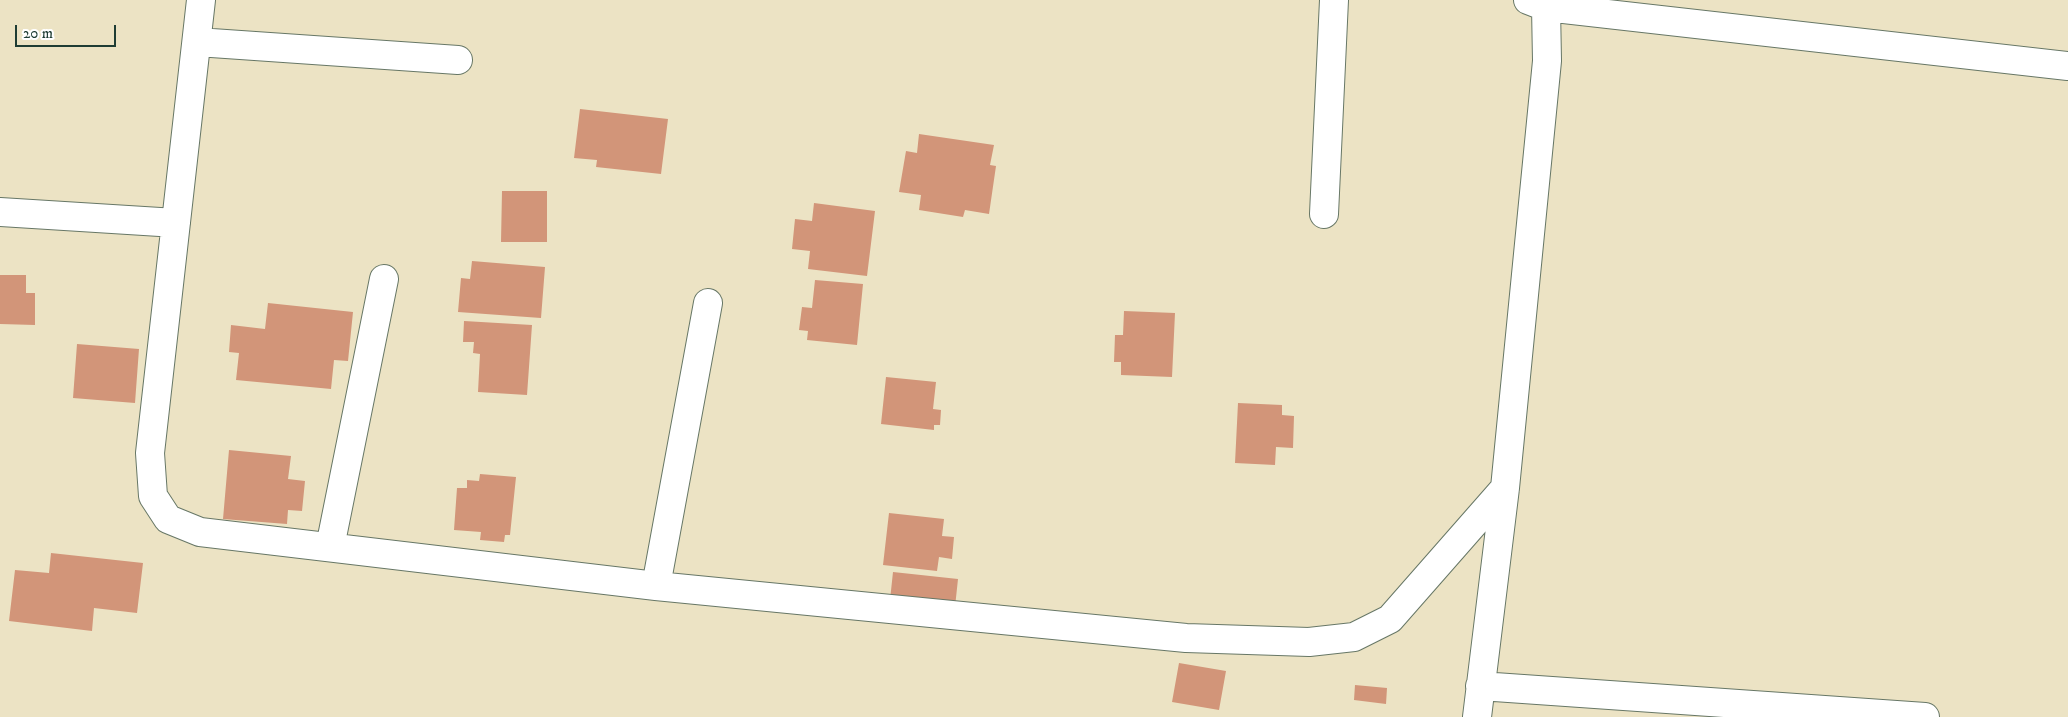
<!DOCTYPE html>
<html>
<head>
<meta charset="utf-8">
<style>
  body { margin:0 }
  #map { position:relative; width:2068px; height:717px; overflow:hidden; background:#ece3c4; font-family:"IM FELL DW Pica",serif }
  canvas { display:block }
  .scale { position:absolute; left:15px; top:25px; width:101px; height:22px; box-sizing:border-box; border:2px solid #1f3d34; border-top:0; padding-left:6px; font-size:15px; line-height:18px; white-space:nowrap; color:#1f3d34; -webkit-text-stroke:4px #fff; paint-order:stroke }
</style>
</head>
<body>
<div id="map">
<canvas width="2068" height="717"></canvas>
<div class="scale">20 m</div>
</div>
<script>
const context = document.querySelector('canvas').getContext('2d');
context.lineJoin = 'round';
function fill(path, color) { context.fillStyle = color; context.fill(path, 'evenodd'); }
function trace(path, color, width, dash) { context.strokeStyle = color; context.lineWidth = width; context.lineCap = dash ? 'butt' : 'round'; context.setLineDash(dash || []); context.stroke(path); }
fill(new Path2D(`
  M580 109 668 119 661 174 596 167 597 160 574 158Z
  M919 134 994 145 990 165 996 166 989 214 965 210 963 217 919 210 921 195 899 192 906 151 917 153Z
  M502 191H547V242H501Z
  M814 203 875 211 867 276 808 269 810 251 792 249 795 219 812 221Z
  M472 261 545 267 541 318 458 312 461 278 470 279Z
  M0 275H26V293H35V325L0 324Z
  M815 280 863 284 857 345 807 340 808 331 799 330 802 307 812 308Z
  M268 303 353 312 348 361 334 360 331 389 236 380 239 353 229 352 231 325 265 329Z
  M1124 311 1175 313 1172 377 1121 375V362H1114L1115 335H1123Z
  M464 321 532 325 527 395 478 392 480 354 473 353 474 342H463Z
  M77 344 139 349 135 403 73 398Z
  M886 377 936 382 933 409 941 410 940 425H934V430L881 424Z
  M1238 403 1282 405V415L1294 416 1293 448 1276 447 1275 465 1235 463Z
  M229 450 291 456 288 479 305 481 302 511 288 510 287 524 223 519Z
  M480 474 516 477 510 535H505L504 542 480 540 481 532 454 530 457 488H467V480L479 481Z
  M889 513 944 519 942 536 954 537 952 559 939 557 937 571 883 565Z
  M51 553 143 563 137 613 94 608 92 631 9 621 15 570 49 573Z
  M893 572 958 579 955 607 890 600Z
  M1179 663 1226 671 1219 710 1172 702Z
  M1355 685 1387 688 1386 704 1354 700Z`), '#d29579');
const minor = new Path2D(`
  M201 0 150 453 153 496 168 519 200 532 656 586 1186 638 1309 642 1354 637 1390 619 1505 488
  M1546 7 2068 66
  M197 42 458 60
  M0 212 176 223
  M1324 214 1334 0
  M330 547 384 279
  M656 586 708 303
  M1480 686 1925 717
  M1477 717 1505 488 1547 61 1546 7 1528 0`);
trace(minor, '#677766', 30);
trace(minor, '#fff', 28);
</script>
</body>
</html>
